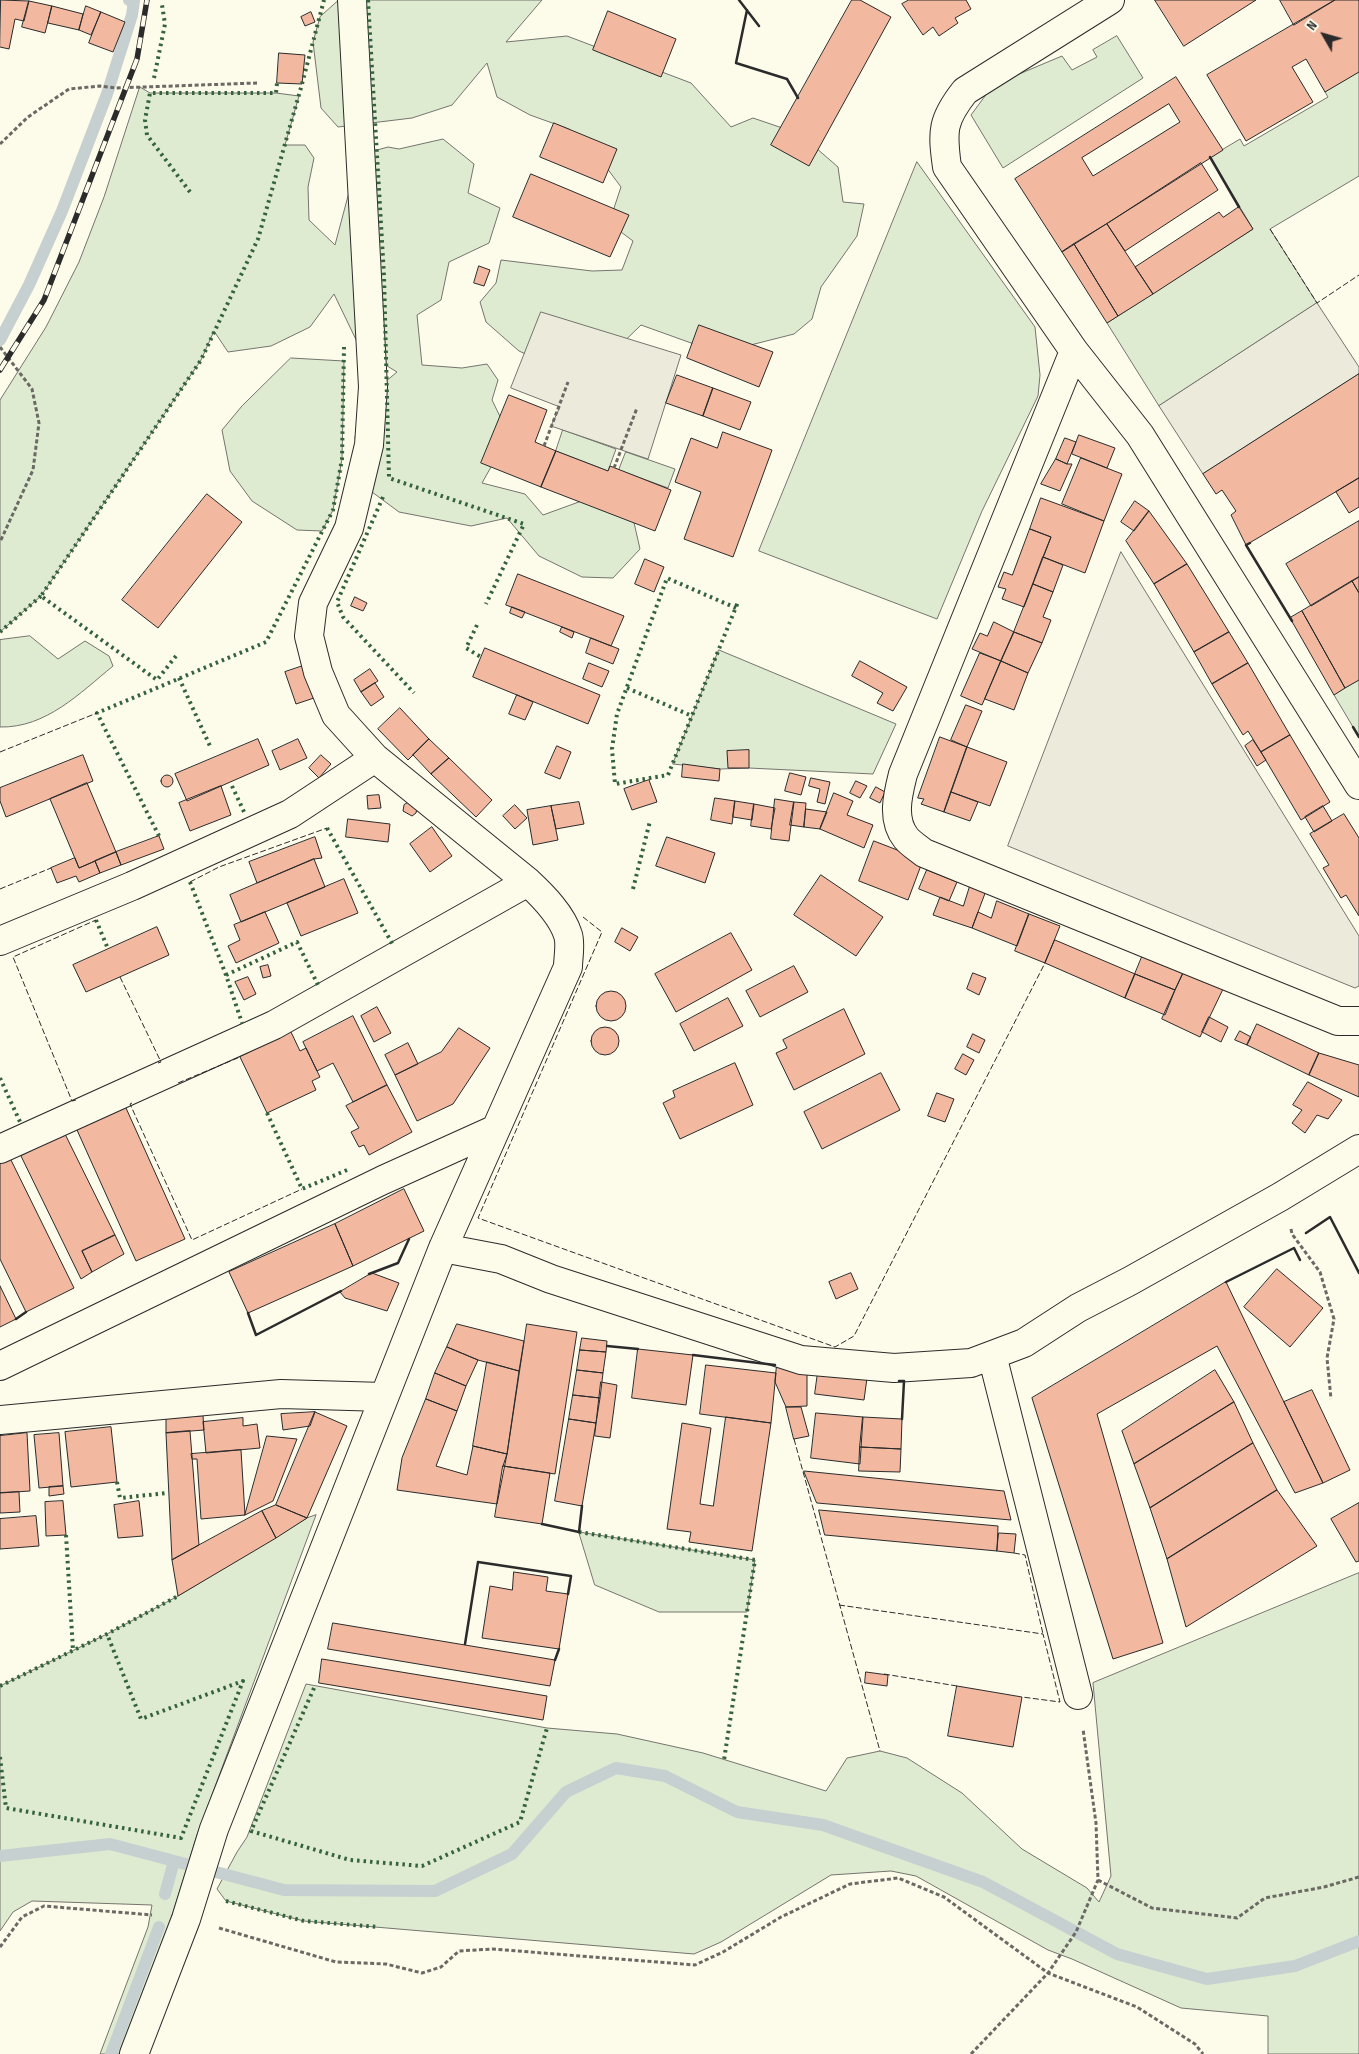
<!DOCTYPE html>
<html>
<head>
<meta charset="utf-8">
<style>
  body { margin:0 }
  #map { position:relative; width:1359px; height:2054px; overflow:hidden; background:#fdfbea; font-family:"Sofia Sans Condensed",sans-serif }
  canvas { display:block }
  .north { position:absolute; left:1299px; top:10px; width:50px; height:50px; -webkit-text-stroke:4px #fdfbea; paint-order:stroke; rotate:308deg; font-size:14px; font-weight:700; line-height:20px; text-align:center; color:#2b2b2b }
  .north::after { content:''; display:block; margin:auto; width:18px; height:22px; background:#2b2b2b; clip-path:polygon(50% 0,100% 100%,50% 72%,0 100%) }
</style>
</head>
<body>
<div id="map">
<canvas width="1359" height="2054"></canvas>
<div class="north">N</div>
</div>
<script>
const context = document.querySelector('canvas').getContext('2d');
context.lineJoin = 'round';
function fill(path, color) { context.fillStyle = color; context.fill(path, 'evenodd'); }
function trace(path, color, width, dash) { context.strokeStyle = color; context.lineWidth = width; context.lineCap = dash ? 'butt' : 'round'; context.setLineDash(dash || []); context.stroke(path); }
const green = new Path2D(`
  M339 0H542L506 42 567 36 691 83 731 127 753 118 800 134 838 167 843 202 864 204 857 236 821 287 812 319 794 334 719 353 641 325 602 363 561 370 519 351 486 322 480 302 496 283 501 260 592 271 622 270 633 241 609 223 621 187 595 152 569 129 530 115 497 97 487 63 452 105 412 118 338 127 321 108 313 42 320 17Z
  M1117 36 1143 78 1003 168 971 115 988 92 1012 77 1062 56 1072 70 1097 57 1093 50Z
  M1359 72V176L1270 229 1317 303 1159 406 1107 323 1253 229 1210 157 1240 139 1244 146 1328 97 1325 92Z
  M140 87 150 93H276L299 96 285 145H305L314 158 308 187 309 220 335 245 353 177 370 152 388 147 399 149 443 139 474 164 468 193 500 208 489 243 449 262 441 300 417 315 422 365 462 368 487 364 498 380 492 400 509 435 482 483 525 494 543 515 598 495 630 505 640 549 613 578 582 577 539 556 507 518 471 526 399 512 372 492 355 438 360 403 397 372 361 350 334 294 310 327 271 346 228 352 214 331 201 360 41 596 0 632V400L46 327 79 262 104 197Z
  M917 162 1035 327 1040 375 1038 396 982 511 937 619 759 551Z
  M291 358 344 361 342 459 333 510 322 531 297 530 252 501 230 471 222 430 242 406Z
  M563 430 616 449 608 471 556 451Z
  M626 452 675 469 668 488 619 470Z
  M30 636 58 659 85 641 109 656 113 666C80 693 46 728 0 727V640Z
  M719 650 896 724 873 774 749 768 720 769 673 764Z
  M1359 680V737L1334 695Z
  M316 1515 197 1835 169 1925 146 1990 119 2054H100L148 1927 152 1905 32 1901 13 1912 0 1931V1686L107 1634 178 1596 307 1518Z
  M579 1532 755 1560 747 1612H659L595 1585Z
  M1359 1573V2054H1268V2016L1181 2008 1072 1959 1048 1950 916 1876 891 1871 831 1875 721 1942 694 1954 304 1921 226 1901 217 1889 237 1852 247 1837 306 1684 547 1728 617 1734 703 1753 826 1791 847 1758 880 1751 907 1758 962 1793 1022 1849 1087 1888 1099 1902 1111 1876 1093 1683Z`);
fill(green, '#deebd1');
trace(green, '#74746e', 1);
const parking = new Path2D(`
  M1317 303 1359 367V374L1203 474 1159 406Z
  M541 312 681 355 648 459 551 426 560 407 511 388Z
  M1121 552 1359 936V986L1355 988 1008 846Z`);
fill(parking, '#eceadb');
trace(parking, '#74746e', 1);
trace(new Path2D(`
  M0 340 29 285 62 211 107 94 132 15 134 1 129 0
  M0 1856 110 1844 284 1890 435 1891 512 1854 566 1792 616 1768 665 1776 737 1812 823 1825 983 1882 1117 1954 1207 1979 1295 1966 1359 1941
  M165 1894 174 1861
  M111 2054 159 1927`), '#c7d0d0', 12);
const building = new Path2D(`
  M1 0 29 1 24 21 15 19 9 49 0 47Z
  M852 0H860L891 17 809 166 771 145Z
  M909 0H966L971 9 955 18 958 23 939 36 933 27 923 35 902 4Z
  M1155 0H1256L1184 46Z
  M1280 0H1335L1294 25Z
  M1335 0H1359V72L1325 92 1306 59 1292 67 1313 102 1246 141 1207 75Z
  M29 1 52 6 45 33 22 27Z
  M52 6 83 14 79 30 48 23Z
  M86 6 101 12 91 35 79 30Z
  M608 11 676 39 661 77 593 50Z
  M101 12 125 22 113 52 89 43Z
  M311 12 315 22 305 26 301 17Z
  M279 53 305 55 302 84 277 83Z
  M1176 77 1223 150 1062 252 1015 179ZM1169 104 1180 122 1093 176 1082 158Z
  M554 123 617 149 603 183 540 157Z
  M1201 163 1218 190 1125 251 1107 224Z
  M531 174 629 215 610 257 513 217Z
  M1239 207 1253 229 1153 294 1135 267 1219 212 1223 217Z
  M1107 224 1153 294 1118 316 1074 244Z
  M1074 244 1118 316 1107 323 1062 252Z
  M479 266 490 270 484 286 474 283Z
  M699 325 773 352 759 387 687 358Z
  M1359 374V478L1246 545 1231 515 1236 511 1222 490 1216 494 1203 474Z
  M677 375 713 388 703 416 666 403Z
  M713 388 751 402 740 430 703 416Z
  M509 395 547 410 535 442 556 451 541 487 481 463Z
  M723 432 772 450 733 557 684 539 701 492 675 482 691 438 717 448Z
  M1079 435 1115 448 1107 468 1072 454Z
  M1065 438 1076 442 1067 464 1056 459Z
  M556 451 608 471 610 466 671 490 655 531 541 487Z
  M1081 458 1122 474 1104 521 1062 504Z
  M1056 459 1067 464H1072L1060 491 1041 484Z
  M1359 478V507L1349 513 1336 492Z
  M207 494 242 522 158 628 122 600Z
  M1041 498 1104 521 1085 573 1043 557 1051 537 1030 529Z
  M1135 501 1149 511 1134 531 1121 522Z
  M1149 511 1187 564 1154 584 1126 541Z
  M1359 521V577L1311 606 1286 564Z
  M1030 529 1051 537 1024 607 1002 599 1006 589 998 587 1004 572 1012 575Z
  M1043 557 1063 565 1053 592 1033 584Z
  M645 559 664 567 654 592 635 584Z
  M1187 564 1229 632 1194 652 1154 584Z
  M518 574 624 616 611 646 506 605Z
  M1359 577V593L1352 581Z
  M1352 581 1359 593V680L1345 688 1302 611Z
  M1033 584 1053 592 1043 617 1051 620 1042 643 1014 632Z
  M355 597 367 603 363 611 351 606Z
  M512 607 525 612 522 618 510 613Z
  M1302 611 1345 688 1334 695 1290 618Z
  M994 622 1014 632 1001 661 972 649 980 633 987 636Z
  M562 627 574 632 572 638 560 632Z
  M1014 632 1042 643 1028 673 1001 661Z
  M1229 632 1248 663 1212 684 1194 652Z
  M591 638 619 649 613 664 586 653Z
  M485 648 600 695 588 724 473 677Z
  M980 653 1001 661 982 705 961 696Z
  M860 661 907 687 893 711 877 703 883 693 852 676Z
  M1001 661 1028 673 1014 710 985 699Z
  M589 663 609 671 602 687 583 679Z
  M1248 663 1290 735 1261 752 1248 731 1243 735 1212 684Z
  M303 666 314 698 296 704 285 672Z
  M370 669 378 681 361 692 354 680Z
  M375 683 384 697 371 706 361 692Z
  M517 695 533 702 525 720 509 714Z
  M966 705 982 711 967 747 951 740Z
  M400 708 429 739 408 760 378 729Z
  M1290 735 1330 802 1301 820 1261 752Z
  M940 737 967 747 944 812 921 804 924 799 918 798Z
  M258 739 269 765 187 801 175 774Z
  M298 739 307 758 280 770 272 751Z
  M429 739 449 758 431 774 413 755Z
  M1253 740 1266 760 1257 766 1245 746Z
  M557 746 571 752 560 779 545 773Z
  M967 747 1007 762 990 806 951 792Z
  M749 750V768H728L727 751Z
  M83 755 93 781 6 817 0 801V788Z
  M321 755 331 764 319 778 309 768Z
  M449 758 492 800 476 817 431 774Z
  M683 764 720 769 719 781 682 777Z
  M790 773 806 777 801 795 785 791Z
  M161 781a6 6 0 1 1 12 0a6 6 0 1 1-12 0Z
  M811 778 830 782 825 804 817 802 820 789 809 786Z
  M649 780 657 802 632 810 624 789Z
  M856 781 867 786 860 798 850 793Z
  M87 783 116 852 79 868 50 799Z
  M221 786 231 815 190 831 179 803Z
  M876 787 885 792 880 803 870 798Z
  M951 792 978 802 970 821 944 812Z
  M834 793 853 801 847 815 873 825 864 848 820 829Z
  M379 795 381 808 368 809 367 796Z
  M715 798 735 801 732 824 711 820Z
  M775 799 794 802 789 841 771 839Z
  M735 801 754 804 752 820 733 817Z
  M409 802 417 808 416 813 412 816 403 811 404 805Z
  M579 802 584 824 556 829 551 806Z
  M794 802 806 803 804 827 790 825Z
  M754 804 775 808 771 829 751 826Z
  M515 805 527 818 515 829 503 816Z
  M551 806 558 840 533 845 527 810Z
  M1323 806 1332 821 1314 832 1305 817Z
  M806 809 827 812 820 829 804 827Z
  M1344 814 1359 838V916L1346 895 1341 898 1323 868 1329 865 1310 834Z
  M348 819 390 824 388 842 346 837Z
  M432 827 452 856 430 872 410 844Z
  M159 836 164 849 121 865 116 852Z
  M315 837 322 858 314 859 257 883 249 862Z
  M667 837 715 853 705 883 656 866Z
  M874 841 923 860 908 900 859 881Z
  M116 852 121 865 100 873 95 861Z
  M75 858 79 868 95 861 100 873 79 882 76 876 57 883 51 868Z
  M314 859 325 887 241 922 230 895Z
  M927 870 957 882 949 901 919 889Z
  M821 875 883 917 856 956 794 915Z
  M344 879 358 913 301 936 287 903Z
  M971 883 987 888 972 928 933 915 940 897 963 906Z
  M997 901 1029 914 1017 946 972 928 978 912 991 918Z
  M265 912 279 943 236 963 228 946 240 940 234 925Z
  M1029 914 1060 926 1045 963 1015 951Z
  M157 927 169 955 86 992 73 965Z
  M622 928 638 937 630 951 615 942Z
  M731 933 752 970 676 1012 655 974Z
  M1055 940 1135 974 1125 998 1045 963Z
  M1144 952 1185 969 1175 990 1135 974Z
  M268 965 271 976 263 978 260 967Z
  M794 966 808 992 760 1017 746 991Z
  M1185 969 1224 987 1200 1037 1162 1019Z
  M973 973 986 978 979 995 967 989Z
  M1135 974 1175 990 1165 1015 1125 998Z
  M248 977 256 994 244 1000 235 982Z
  M596 1006a15 15 0 1 1 30 0a15 15 0 1 1-30 0Z
  M728 998 743 1026 694 1051 680 1024Z
  M377 1007 391 1033 374 1042 361 1016Z
  M844 1009 865 1054 794 1090 776 1053 787 1048 783 1040Z
  M353 1016 387 1085 353 1102 333 1063 317 1071 303 1042Z
  M1209 1017 1228 1027 1221 1042 1202 1032Z
  M1257 1024 1319 1053 1309 1075 1247 1045Z
  M591 1041a14 14 0 1 1 28 0a14 14 0 1 1-28 0Z
  M459 1028 490 1048 453 1104 417 1121 395 1075 441 1052Z
  M1240 1031 1251 1037 1247 1045 1235 1040Z
  M291 1032 300 1051 306 1048 320 1077 312 1081 316 1090 267 1113 240 1057Z
  M973 1034 985 1040 979 1053 967 1047Z
  M408 1043 418 1064 395 1075 385 1055Z
  M1319 1053 1359 1065V1097L1309 1075Z
  M963 1054 974 1060 966 1075 955 1069Z
  M735 1063 753 1105 680 1139 663 1103 675 1097 673 1091Z
  M881 1073 900 1110 822 1149 804 1112Z
  M1308 1082 1342 1100 1328 1119 1317 1115 1305 1133 1292 1123 1302 1110 1293 1105Z
  M387 1085 412 1132 369 1155 364 1145 359 1147 351 1132 359 1128 346 1106Z
  M937 1093 954 1099 945 1122 928 1116Z
  M126 1108 185 1239 136 1261 77 1130Z
  M65 1134 115 1235 82 1251 92 1272 81 1279 21 1156Z
  M10 1158 74 1288 26 1312 0 1259V1163Z
  M404 1189 424 1231 353 1266 335 1224Z
  M335 1224 353 1266 248 1313 229 1272Z
  M115 1235 124 1254 92 1272 82 1251Z
  M1277 1269 1323 1308 1290 1347 1244 1307Z
  M372 1273 399 1283 387 1311 345 1298 340 1292Z
  M851 1273 858 1289 836 1299 829 1282Z
  M1226 1282 1323 1483 1295 1493 1217 1346 1097 1414 1163 1643 1113 1659 1032 1398Z
  M0 1286 16 1319 0 1327Z
  M457 1324 524 1341 519 1371 478 1360 447 1347Z
  M527 1324 577 1332 555 1474 503 1466 507 1454Z
  M582 1338 607 1341 606 1352 580 1350Z
  M447 1347 478 1360 466 1386 435 1373Z
  M638 1349 693 1355 686 1405 632 1398Z
  M580 1350 606 1352 603 1373 577 1370Z
  M487 1362 519 1371 507 1454 473 1446Z
  M706 1365 776 1373 771 1423 700 1414Z
  M777 1365 807 1371V1406L786 1407 775 1382Z
  M577 1370 603 1373 600 1398 573 1395Z
  M1215 1370 1234 1402 1134 1464 1122 1431Z
  M818 1372 867 1378 864 1400 815 1394Z
  M435 1373 466 1386 457 1411 426 1399Z
  M601 1382 617 1385 610 1438 595 1436Z
  M1312 1390 1350 1470 1323 1483 1284 1402Z
  M573 1395 600 1398 596 1423 569 1419Z
  M426 1399 457 1411 436 1466 467 1475 473 1446 507 1454 497 1504 397 1490 402 1458Z
  M1234 1402 1253 1443 1150 1508 1134 1464Z
  M786 1407H801L809 1436 794 1439Z
  M315 1412 310 1426 283 1430 281 1414Z
  M315 1412 347 1426 307 1518 276 1505Z
  M816 1413 863 1417 860 1464 811 1458Z
  M203 1416 204 1430 166 1433V1419Z
  M726 1417 771 1423 752 1551 689 1542 691 1532 667 1529 682 1423 711 1428 700 1504 713 1506Z
  M863 1417 902 1419 901 1449 860 1447Z
  M243 1418V1426L257 1424 260 1448 206 1453 203 1422Z
  M569 1419 596 1423 582 1506 555 1501Z
  M111 1427 117 1482 71 1487 65 1432Z
  M190 1431 199 1545 172 1560 166 1433Z
  M27 1433 30 1491 0 1493V1436Z
  M59 1433 63 1486 39 1488 34 1435Z
  M267 1436 297 1439 273 1501 245 1515Z
  M1253 1443 1277 1490 1167 1559 1150 1508Z
  M860 1447 901 1449 900 1472 859 1471Z
  M241 1450 245 1515 201 1519 197 1459H192L191 1454Z
  M503 1466 550 1473 542 1524 495 1517Z
  M804 1471 1004 1491 1011 1520 817 1503Z
  M63 1486 64 1494 49 1496V1487Z
  M1277 1490 1317 1546 1186 1627 1167 1559Z
  M19 1492 20 1512 0 1513V1493Z
  M63 1501 66 1535 46 1536 45 1502Z
  M139 1501 143 1536 118 1538 114 1505Z
  M1359 1503V1561L1356 1562 1331 1519Z
  M276 1505 307 1518 276 1538 262 1511Z
  M819 1510 998 1526 997 1551 825 1535Z
  M262 1511 276 1538 178 1596 172 1560Z
  M36 1516 39 1546 0 1549V1519Z
  M999 1533 1016 1534 1014 1553 997 1551Z
  M514 1572 548 1577 546 1591 568 1594 559 1649 482 1638 490 1586 512 1590Z
  M333 1623 555 1660 550 1686 328 1649Z
  M322 1659 547 1696 543 1720 319 1683Z
  M866 1672 888 1675 887 1686 865 1683Z
  M957 1686 1022 1697 1013 1747 948 1736Z`);
fill(building, '#f2b8a0');
trace(building, '#2b2b2b', 1);
const minor = new Path2D(`
  M1074 351 947 167C942 131 942 120 965 91L1110 0
  M1359 785 1140 435 1074 351 903 774C898 794 891 819 906 838 911 844 918 848 924 853L1338 1021H1359
  M0 941 132 886 290 814 375 758
  M0 1149 274 1025 528 882
  M443 1248 501 1259 551 1279 801 1360 894 1368 971 1363 1024 1343 1078 1308 1130 1281 1280 1197 1359 1149
  M992 1355 1078 1695
  M0 1366 383 1180 496 1129
  M0 1420 281 1394 384 1397
  M134 2054 186 1919 214 1829 443 1248 568 967C568 958 571 944 568 935 562 915 543 896 528 882L375 758 336 715 318 672 309 636 313 603 349 528 369 445 373 387 352 0`);
trace(minor, '#2b2b2b', 30);
trace(new Path2D(`
  M0 144 28 117 69 89 100 86 116 88 257 83
  M0 347 32 389 39 423 33 470 0 542
  M544 446 568 382
  M614 468 637 408
  M1291 1229 1292 1234 1320 1272 1334 1319 1327 1358 1331 1399
  M1098 1880 1152 1908 1237 1918 1265 1898 1324 1887 1359 1877
  M219 1928 336 1962 386 1964 422 1973 441 1967 459 1951 492 1949 695 1965 723 1952 781 1917 850 1884 898 1878 944 1897 1048 1973 1137 2007 1195 2044 1203 2054
  M0 1947 22 1917 44 1906 152 1915
  M971 2054 1048 1973 1076 1932 1098 1880 1096 1823 1083 1729`), '#6a6964', 3, [4, 2.5]);
trace(minor, '#fdfbea', 28);
const rail = new Path2D(`
  M0 370 44 300 137 59 147 0`);
trace(rail, '#2b2b2b', 5.5);
trace(rail, '#fdfbea', 4, [11]);
trace(new Path2D(`
  M368 0 384 276 389 478 524 524 486 604
  M154 78 165 24 162 5
  M190 192 147 135 145 120 150 93H276L277 83
  M383 497 337 602 343 617 414 693
  M736 608 667 578 617 714 612 749 615 784 668 775 738 602
  M477 625 466 648 481 657
  M0 632 41 596
  M176 656 157 680 41 596 201 360 258 239 302 84 324 0
  M179 678 210 746
  M627 688 692 716
  M232 786 245 814
  M327 828 393 945
  M159 836 97 713 266 642 333 510 342 459 344 347
  M190 882 226 975 242 1023
  M633 889 650 821
  M96 920 108 949
  M226 975 297 942 318 985
  M0 1078 21 1124
  M267 1113 302 1189 347 1170
  M117 1482 120 1498 167 1493
  M579 1532 755 1560 724 1760
  M66 1535 73 1650
  M0 1686 107 1634 178 1596
  M314 1688 251 1831 350 1860 422 1866 520 1822 547 1728
  M0 1757 6 1808 181 1838 243 1681 141 1719 107 1634
  M226 1901 304 1921 379 1927`), '#34623c', 4, [2.5, 4]);
trace(new Path2D(`
  M1270 229 1317 303 1359 275
  M0 752 97 713
  M190 882 219 867 327 828
  M0 889 51 868
  M583 917 602 932 478 1218 835 1347 854 1336 1045 963
  M120 977 161 1062 158 1063
  M178 1083 240 1057
  M76 1100 72 1101 13 957 96 920
  M132 1103 130 1104 192 1240 302 1189
  M794 1439 880 1751
  M1014 1553 1025 1555 1043 1634
  M839 1605 1043 1634 1060 1702 1022 1697
  M884 1674 957 1686`), '#2b2b2b', 1, [6, 2.5]);
trace(new Path2D(`
  M739 0 759 26
  M747 10 736 63 787 79 798 98
  M1210 157 1239 207
  M1250 543 1246 545 1292 621
  M1353 727 1359 737
  M1306 1233 1330 1217 1359 1273
  M369 1274 398 1263 409 1239
  M1226 1282 1294 1248 1300 1260
  M248 1313 256 1335 341 1291
  M16 1319 26 1312
  M607 1346 638 1349
  M693 1355 775 1365
  M899 1381H904L902 1419
  M542 1524 579 1532 582 1506
  M465 1644 478 1562 571 1576 568 1594
  M555 1660 559 1649`), '#2b2b2b', 2.5);
</script>
</body>
</html>
